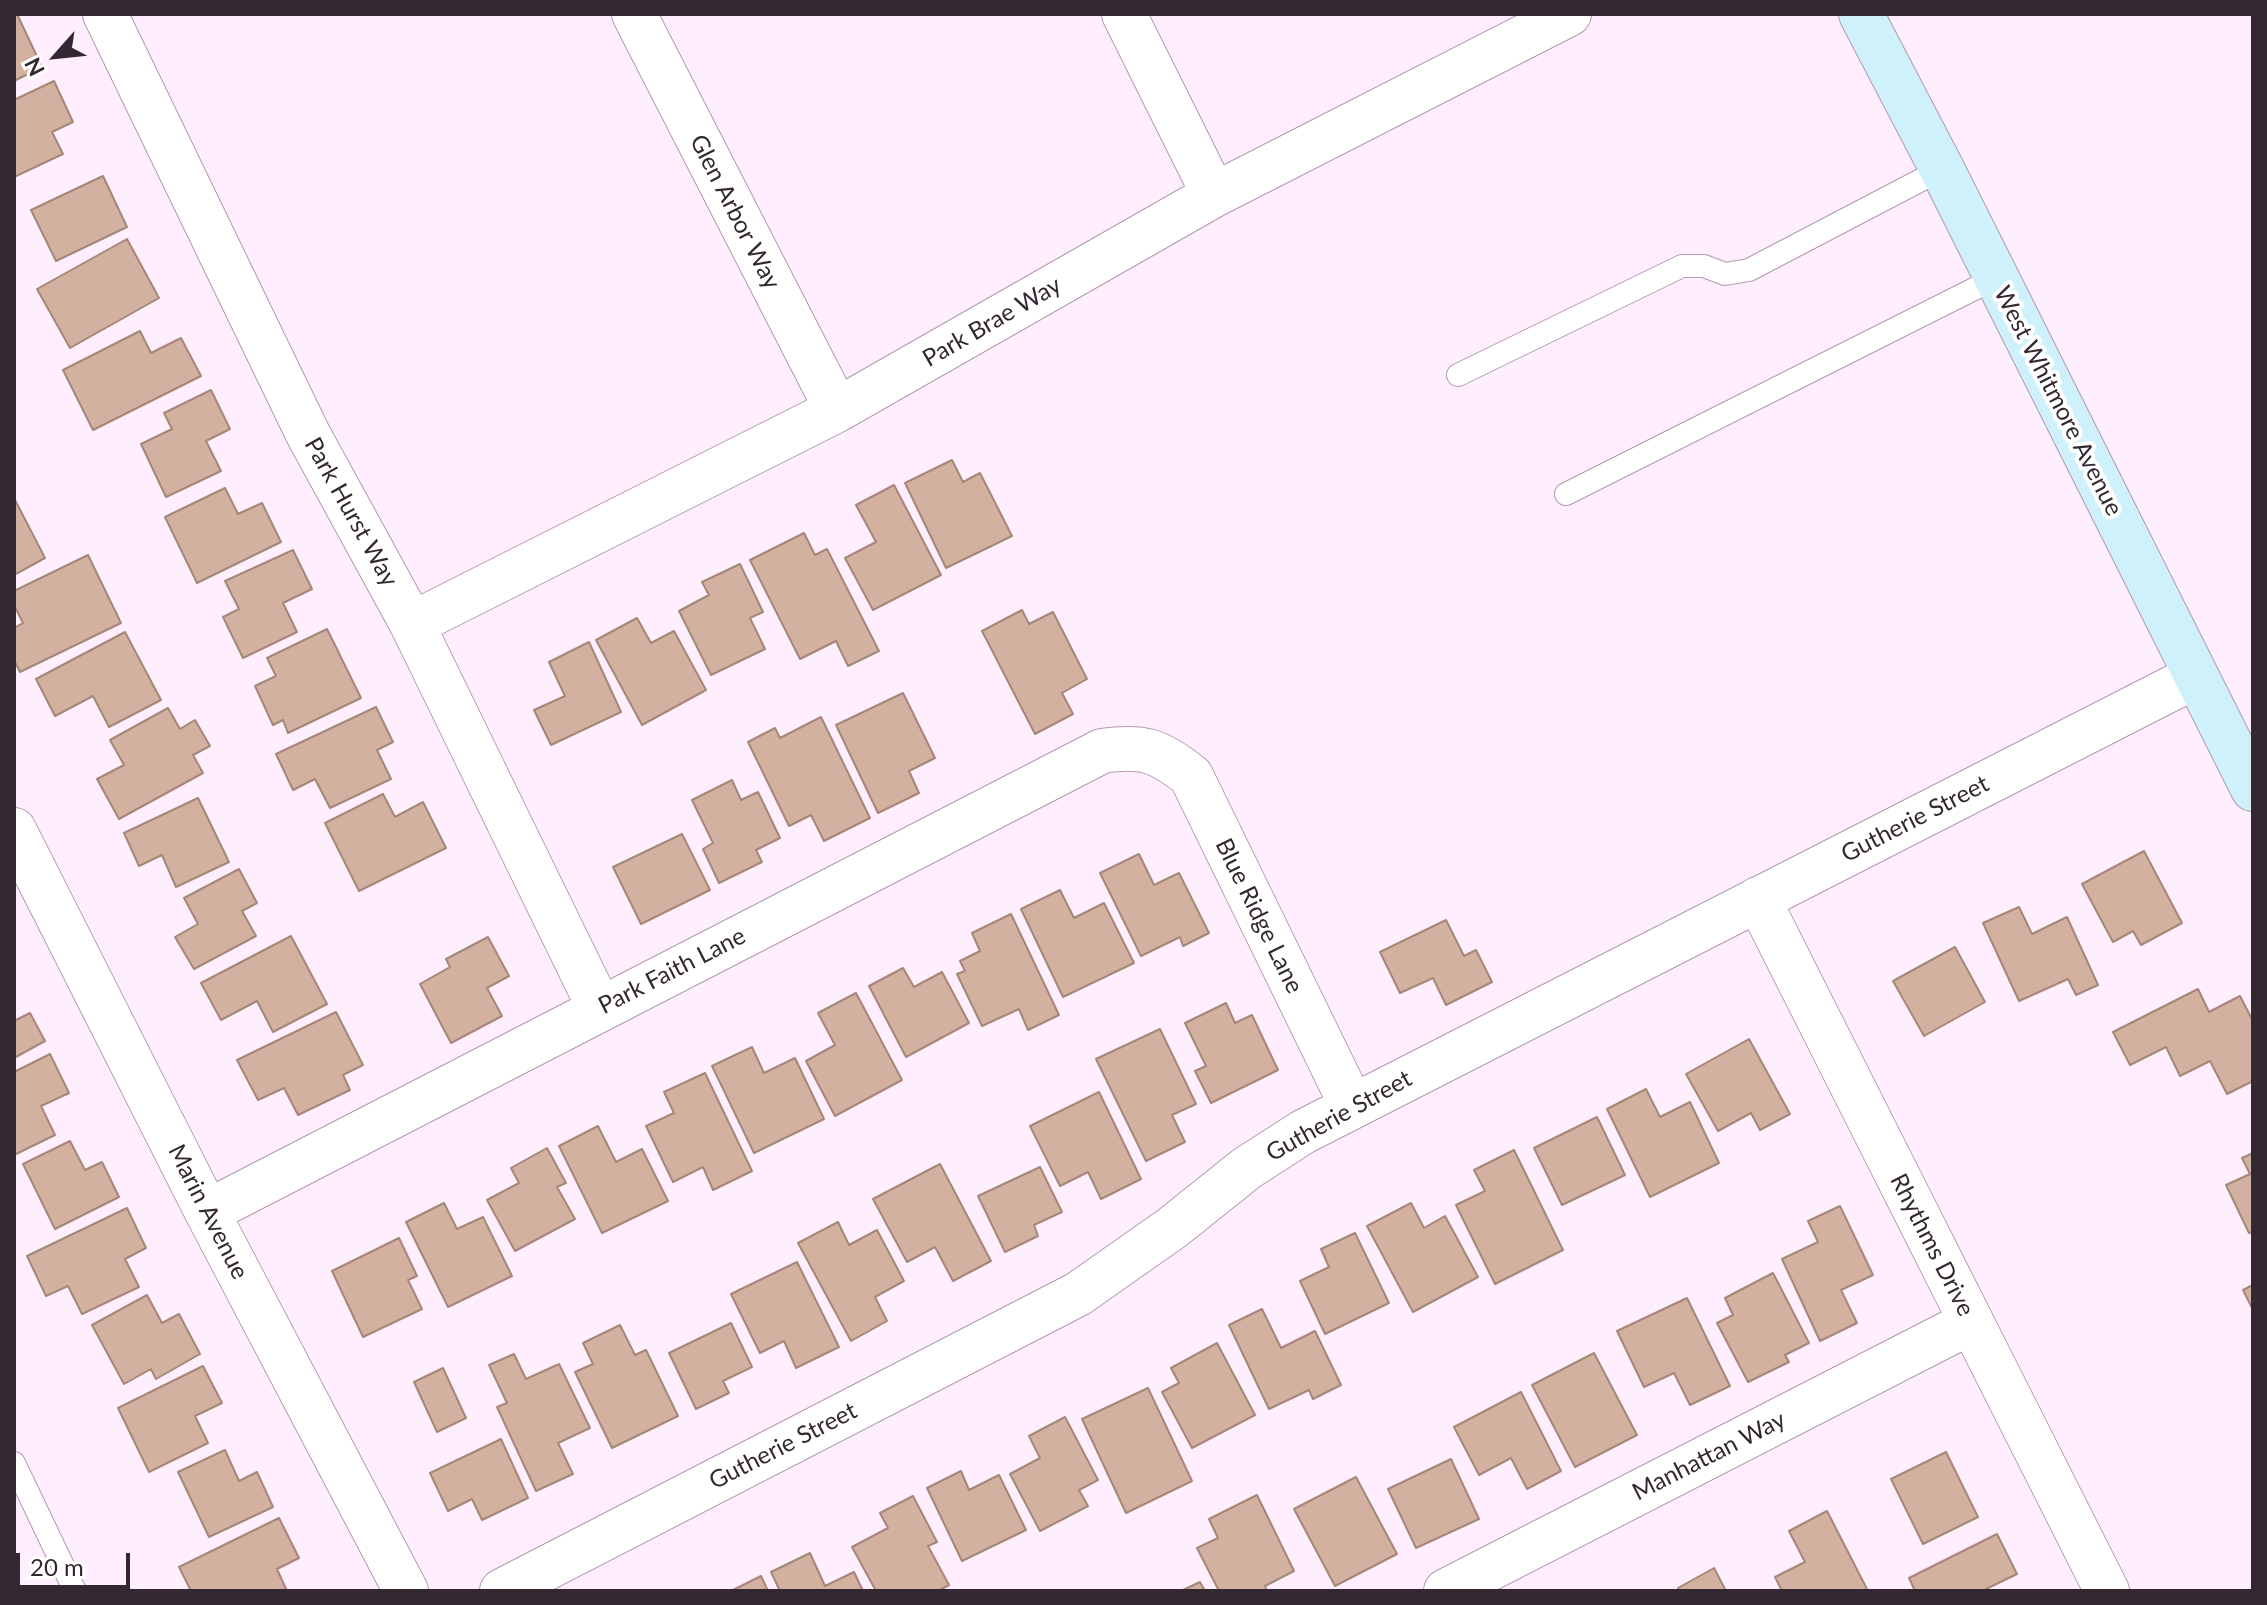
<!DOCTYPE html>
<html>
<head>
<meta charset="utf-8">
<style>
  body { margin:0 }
  #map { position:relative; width:2267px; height:1605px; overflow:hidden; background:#ffeefd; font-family:Lato,sans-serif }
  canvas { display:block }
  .frame { position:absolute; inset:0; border:16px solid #332832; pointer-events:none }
  .north { position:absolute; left:16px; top:16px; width:80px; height:80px; -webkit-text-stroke:6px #fff; paint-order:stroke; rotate:243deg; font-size:22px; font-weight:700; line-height:32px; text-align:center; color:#332832 }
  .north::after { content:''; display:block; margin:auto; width:28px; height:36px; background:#332832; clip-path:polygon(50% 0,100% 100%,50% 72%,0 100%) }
  .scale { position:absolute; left:16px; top:1553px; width:114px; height:36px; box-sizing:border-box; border:4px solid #332832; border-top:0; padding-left:10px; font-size:24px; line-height:28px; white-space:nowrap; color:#332832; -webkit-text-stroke:6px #fff; paint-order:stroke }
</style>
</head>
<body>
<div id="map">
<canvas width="2267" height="1605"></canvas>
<div class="frame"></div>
<div class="north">N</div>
<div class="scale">20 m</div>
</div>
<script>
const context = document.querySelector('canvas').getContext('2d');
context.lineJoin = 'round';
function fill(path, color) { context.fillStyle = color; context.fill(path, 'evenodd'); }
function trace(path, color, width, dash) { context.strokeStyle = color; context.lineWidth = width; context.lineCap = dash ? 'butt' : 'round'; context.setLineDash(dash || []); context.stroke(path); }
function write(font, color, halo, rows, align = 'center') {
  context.font = font + ' Lato,sans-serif'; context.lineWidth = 8; context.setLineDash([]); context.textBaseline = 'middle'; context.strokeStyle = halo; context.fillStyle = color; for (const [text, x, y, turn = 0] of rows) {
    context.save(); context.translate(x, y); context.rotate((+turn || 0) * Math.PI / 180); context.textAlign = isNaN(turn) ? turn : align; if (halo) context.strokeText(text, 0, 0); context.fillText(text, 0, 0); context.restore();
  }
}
const building = new Path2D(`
  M14 14H17L42 67 14 81Z
  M54 81 73 122 52 132 63 154 14 177V100Z
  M103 176 127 227 56 261 31 210Z
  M127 239 159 298 70 348 37 289Z
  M140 331 151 353 181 338 201 376 93 430 63 370Z
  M211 390 230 429 206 441 221 471 166 497 141 444 172 429 164 413Z
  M952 460 963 482 980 473 1012 536 946 568 905 483Z
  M894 485 941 575 873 610 845 558 876 542 856 505Z
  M225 488 238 514 262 503 281 542 197 583 165 517Z
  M14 498 45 558 14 575Z
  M804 533 815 555 827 549 879 651 848 666 836 641 800 659 750 560Z
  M293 550 312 589 283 603 297 632 243 658 223 617 239 609 225 581Z
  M88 555 121 623 20 672 14 660V628L23 623 14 605V591Z
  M740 564 763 612 750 618 765 649 711 675 679 611 709 595 702 582Z
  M1022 610 1029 624 1053 612 1087 679 1062 693 1073 714 1035 734 982 631Z
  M637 618 651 643 674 631 706 690 642 725 596 640Z
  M327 629 361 698 288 733 283 720 273 725 255 686 276 676 267 658Z
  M125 632 161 700 109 727 93 696 55 716 36 679Z
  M589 642 621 712 551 745 534 710 565 696 549 662Z
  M903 693 935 758 909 771 919 793 878 813 836 725Z
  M376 707 393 742 377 750 391 779 330 808 315 779 293 790 276 754Z
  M168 708 180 729 195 720 210 746 193 755 203 773 119 819 97 779 124 765 110 740Z
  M821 717 870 818 824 841 811 815 789 826 748 742 775 728 780 738Z
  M732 780 741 800 758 792 780 838 756 850 762 862 719 883 703 849 713 843 692 800Z
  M383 794 395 817 423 802 446 848 359 891 325 823Z
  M198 798 229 862 176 887 162 855 139 866 124 833Z
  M682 834 710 890 641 924 613 867Z
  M2144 851 2182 923 2141 945 2133 931 2113 942 2082 884Z
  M1139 854 1154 885 1179 873 1209 933 1183 946 1180 937 1141 956 1100 873Z
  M239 869 257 903 242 911 256 936 194 969 175 937 198 924 184 898Z
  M1060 890 1074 918 1104 903 1134 963 1063 997 1021 909Z
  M2019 907 2032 934 2067 917 2098 985 2076 995 2068 979 2019 1001 1983 923Z
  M1011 914 1059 1015 1028 1030 1019 1009 982 1026 957 974 965 971 960 961 980 951 972 933Z
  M1446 920 1464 956 1476 950 1492 982 1446 1005 1433 978 1400 993 1380 952Z
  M291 936 327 1004 273 1032 257 1001 221 1020 201 983Z
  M488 937 509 976 487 988 502 1016 451 1043 420 984 450 967 446 959Z
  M1955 947 1985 1002 1924 1036 1893 981Z
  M903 968 914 987 942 972 969 1023 906 1057 869 986Z
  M2198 989 2209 1012 2240 996 2253 1021V1081L2227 1094 2210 1061 2180 1076 2166 1047 2130 1065 2113 1032Z
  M856 993 902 1080 835 1116 806 1061 835 1045 818 1013Z
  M1226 1003 1235 1023 1252 1015 1278 1070 1211 1103 1195 1071 1206 1066 1185 1023Z
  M336 1012 363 1065 343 1075 350 1090 298 1115 284 1088 258 1100 237 1060Z
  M30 1013 45 1041 14 1058V1021Z
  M1160 1029 1196 1104 1172 1115 1185 1142 1146 1161 1096 1059Z
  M1749 1039 1790 1114 1760 1130 1751 1113 1718 1131 1686 1074Z
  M752 1047 764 1073 795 1058 824 1119 754 1153 712 1066Z
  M50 1054 69 1093 41 1106 55 1135 14 1155V1072Z
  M705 1073 752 1171 713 1190 703 1167 673 1182 646 1126 674 1113 664 1092Z
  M1646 1089 1660 1117 1690 1102 1719 1163 1650 1197 1607 1109Z
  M1099 1092 1141 1179 1101 1199 1088 1172 1060 1186 1030 1126Z
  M1597 1117 1625 1175 1562 1205 1534 1148Z
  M598 1126 616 1162 642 1149 668 1201 602 1233 559 1146Z
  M70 1141 85 1170 102 1162 119 1197 55 1229 23 1164Z
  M547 1148 566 1183 557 1187 575 1219 515 1251 487 1200 519 1183 511 1168Z
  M1514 1150 1563 1250 1495 1284 1456 1205 1485 1191 1474 1170Z
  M2253 1153V1232L2249 1233 2226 1185 2250 1174 2242 1158Z
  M940 1164 991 1261 953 1281 935 1247 907 1262 873 1199Z
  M1040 1167 1062 1212 1034 1225 1038 1236 1005 1252 978 1196Z
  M444 1203 457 1229 483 1217 512 1276 448 1307 406 1222Z
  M1411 1203 1424 1228 1445 1216 1478 1277 1413 1312 1367 1226Z
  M1840 1206 1873 1275 1841 1290 1857 1323 1820 1341 1782 1259 1818 1242 1808 1221Z
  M127 1208 146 1248 125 1259 139 1287 82 1314 68 1286 46 1296 27 1256Z
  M838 1222 849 1245 877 1230 904 1281 875 1297 887 1321 851 1341 798 1243Z
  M1355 1233 1389 1303 1325 1334 1300 1281 1329 1267 1321 1249Z
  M399 1238 417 1276 408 1280 422 1309 363 1337 332 1271Z
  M797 1262 839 1347 796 1368 784 1341 760 1353 731 1294Z
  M1773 1273 1809 1343 1785 1355 1789 1362 1748 1382 1717 1323 1733 1315 1725 1298Z
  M2253 1285V1310L2243 1290Z
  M147 1295 162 1323 179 1314 200 1354 156 1379 151 1369 124 1384 92 1325Z
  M1687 1298 1730 1386 1690 1405 1674 1373 1644 1387 1617 1331Z
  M1262 1309 1281 1348 1315 1331 1341 1385 1313 1399 1309 1390 1269 1409 1229 1325Z
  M731 1323 752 1367 723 1381 729 1393 696 1409 669 1353Z
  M620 1325 635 1355 646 1350 678 1416 612 1448 575 1372 593 1364 583 1343Z
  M1217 1343 1255 1415 1192 1448 1162 1392 1179 1383 1171 1368Z
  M1594 1353 1637 1435 1575 1467 1532 1385Z
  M514 1354 526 1379 559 1364 590 1428 558 1443 573 1474 536 1491 497 1407 507 1403 489 1365Z
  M203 1366 222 1403 195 1416 208 1443 149 1472 118 1408Z
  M443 1368 466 1418 437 1432 414 1382Z
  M1148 1388 1192 1481 1126 1513 1082 1419Z
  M1521 1392 1561 1471 1527 1489 1511 1458 1479 1475 1454 1427Z
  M1065 1417 1098 1480 1079 1490 1088 1506 1040 1531 1010 1474 1040 1458 1029 1436Z
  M501 1439 528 1498 482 1520 472 1499 448 1511 430 1473Z
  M225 1450 239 1481 257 1472 273 1507 209 1537 178 1472Z
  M1946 1452 1978 1517 1923 1544 1891 1479Z
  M1451 1459 1479 1519 1416 1548 1388 1489Z
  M961 1471 969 1490 999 1475 1026 1530 962 1561 927 1488Z
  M1356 1477 1397 1554 1335 1586 1294 1509Z
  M1257 1495 1294 1571 1265 1586 1267 1591H1219L1197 1548 1218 1538 1209 1519Z
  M913 1496 937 1542 928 1546 949 1585 938 1591H876L852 1547 888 1528 880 1513Z
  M1827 1511 1868 1591H1782L1775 1577 1805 1562 1789 1531Z
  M279 1518 299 1558 277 1569 287 1591H191L179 1567Z
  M1997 1534 2017 1574 1986 1589 1987 1591H1915L1909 1578Z
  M810 1553 825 1586 854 1572 863 1591H780L771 1572Z
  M1714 1568 1726 1591H1679L1678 1588Z
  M761 1576 768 1591H731Z
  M1200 1582 1205 1591H1181Z`);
fill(building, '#d2b1a0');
trace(building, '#a68777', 2);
const service = new Path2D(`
  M1458 375 1682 266H1704L1725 274 1749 270 1942 169
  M1566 494 1996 278
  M14 1463 75 1591`);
const minor = new Path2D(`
  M105 14 308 434 412 624 600 1009
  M634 14 837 410
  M1124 14 1214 195
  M412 624 837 410 1214 195 1569 14
  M14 830 207 1212 406 1591
  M1758 899 2107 1591
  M207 1212 1102 751C1143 745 1158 750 1191 776L1352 1106
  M502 1591 1078 1294 1172 1228 1247 1168 1303 1132 2196 676
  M1446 1591 1971 1322`);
const secondary = new Path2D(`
  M1861 14 1942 169 2253 789`);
trace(service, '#b399b1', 24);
trace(minor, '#b399b1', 46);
trace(secondary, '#b399b1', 46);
trace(service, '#fff', 22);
trace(minor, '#fff', 44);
trace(secondary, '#cef1fc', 44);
write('24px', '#332832', '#fff', [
  ["Glen Arbor Way",735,212,63],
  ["Park Brae Way",992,322,-30],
  ["West Whitmore Avenue",2058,401,63],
  ["Park Hurst Way",351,512,61],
  ["Gutherie Street",1915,819,-27],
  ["Blue Ridge Lane",1259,916,64],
  ["Park Faith Lane",672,971,-27],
  ["Gutherie Street",1339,1116,-29],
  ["Marin Avenue",208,1212,63],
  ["Rhythms Drive",1932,1245,63],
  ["Gutherie Street",783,1446,-27],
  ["Manhattan Way",1709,1456,-27]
]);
</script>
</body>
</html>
